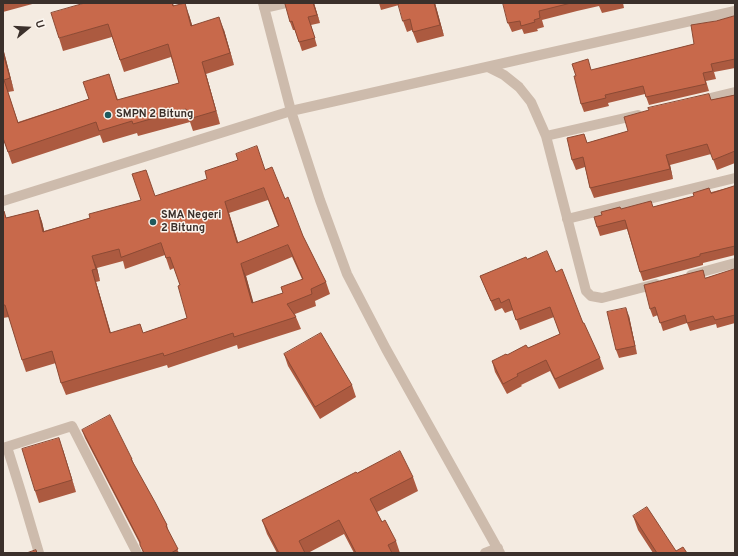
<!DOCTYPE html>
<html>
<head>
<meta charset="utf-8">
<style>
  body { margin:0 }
  #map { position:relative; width:738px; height:556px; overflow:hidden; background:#f4ebe1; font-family:Overpass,sans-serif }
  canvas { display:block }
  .frame { position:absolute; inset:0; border:4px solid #3b302b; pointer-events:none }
  .north { position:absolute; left:8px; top:8px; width:40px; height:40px; -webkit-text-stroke:3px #fbf5ee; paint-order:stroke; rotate:72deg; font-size:11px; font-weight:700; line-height:16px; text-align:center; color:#3b302b }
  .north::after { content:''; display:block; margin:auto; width:14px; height:18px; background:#3b302b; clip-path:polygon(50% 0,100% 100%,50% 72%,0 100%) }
</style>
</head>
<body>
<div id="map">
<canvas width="738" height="556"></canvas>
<div class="frame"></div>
<div class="north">U</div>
</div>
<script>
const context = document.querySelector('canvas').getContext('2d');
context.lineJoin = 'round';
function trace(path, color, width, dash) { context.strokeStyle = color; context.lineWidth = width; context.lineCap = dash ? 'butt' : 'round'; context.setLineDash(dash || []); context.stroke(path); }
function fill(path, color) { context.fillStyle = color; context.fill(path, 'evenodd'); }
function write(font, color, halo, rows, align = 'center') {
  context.font = font + ' Overpass,sans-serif'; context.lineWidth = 3; context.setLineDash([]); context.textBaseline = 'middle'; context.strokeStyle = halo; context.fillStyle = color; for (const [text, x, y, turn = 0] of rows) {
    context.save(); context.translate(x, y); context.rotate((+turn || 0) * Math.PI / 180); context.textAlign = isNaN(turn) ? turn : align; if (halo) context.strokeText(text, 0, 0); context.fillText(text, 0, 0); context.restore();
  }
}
trace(new Path2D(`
  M263 3 291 111 320 200 347 274 386 349 500 553
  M264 8 286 3
  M488 67 504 75 519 87 531 102 546 136 586 291 591 296 602 298 656 284
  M698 101 735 92
  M546 136 638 115
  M3 201 291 111 735 11
  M567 219 735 178
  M691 275 735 263
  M7 447 21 492 39 553
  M3 448 72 426 137 553
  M485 553 498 548`), '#cdbbac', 10);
fill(new Path2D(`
  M3 3H36L3 12Z
  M173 3 174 6 189 15 192 25 224 30 234 65 206 74 220 124 193 131 190 122 138 136 137 133 103 143 100 135 12 164 3 138V48L14 91 8 92 18 122 89 99 113 86 118 100 179 83 171 57 124 72 112 37 63 51 59 38Z
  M289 3H314L320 23 311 25 317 46 302 51 295 30H293L290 22Z
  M379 3H435L444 36 417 43 412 30 407 32 403 21 399 5 381 10Z
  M503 3H623L624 8 602 13 599 6 577 11 542 20 544 27 537 29 538 31 524 34 522 29 512 32 508 23Z
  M735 16V68L714 72 716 79 706 81 709 91 649 105 645 94 608 103 609 106 584 112 581 104 576 76 592 70 694 44 716 21Z
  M735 95V163L717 170 711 154 670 165 673 179 594 198 590 188 585 167 576 170 572 160 584 134 587 143 628 131 711 100Z
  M265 170 285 199 303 236 326 282 330 294 315 301 316 306 295 314 296 317 301 329 238 349 237 345 168 368 167 365 66 395 61 383 56 363 26 372 22 360 9 317 3 318V211H4L6 218 38 210 42 222 44 231 90 218 155 196ZM268 200 278 226 238 243 229 213ZM165 255 170 270 174 268 180 285 187 318 143 333H111L96 282 100 281 97 268 123 261 125 269ZM292 257 302 279 283 293 253 303 246 276Z
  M735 186V255L703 263V265L643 281 640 272 627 229 600 236 597 227 602 215 621 209 653 207Z
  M527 259 556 272 583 323 600 358 604 369 559 389 550 371 521 385 522 386 507 394 495 372 492 361 507 355 528 348 560 334 554 317 520 330 513 310 505 313 502 308 495 311 480 276Z
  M735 269V323L717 328 716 324 690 331 687 323 663 331 658 315 653 317 650 309 706 278Z
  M629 316 637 354 619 358 616 350Z
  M284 354 352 385 356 397 320 419 288 366Z
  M82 430 132 459 135 467 167 525 169 533 179 553H143L141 546 85 438Z
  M63 450 76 492 39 503 35 491Z
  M357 473 413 477 418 491 377 512 382 522 396 541 400 553H354L344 534 308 553H277L267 534 262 520Z
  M633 516 676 551 687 553H653L638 530Z`), '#ac5a40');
fill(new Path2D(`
  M185 3 189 15 196 38 191 26Z
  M313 3H314L320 23 317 15Z
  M434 3H435L444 36 440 25Z
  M219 17 224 30 234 65 230 53Z
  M3 48 14 91 10 78 3 53Z
  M202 62 206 74 220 124 216 111Z
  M666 155 670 165 673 179 670 169Z
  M225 202 229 213 242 255 237 243Z
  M38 210 42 222 47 243 43 232Z
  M92 256 97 268 100 281 96 269Z
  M241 264 246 276 257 315 252 303Z
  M92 270 96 282 114 345 110 333Z
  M626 308 629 316 637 354 635 346Z
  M59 438 63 450 76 492 72 480Z`), '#8c4a34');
const building = new Path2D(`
  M85 3H172L173 6 185 3 191 26 219 17 230 53 202 62 216 111 189 119 186 109 133 124 132 121 99 131 96 122 8 152 3 138V53L10 78 4 80 18 123 89 99 83 82 109 74 117 100 179 83 168 44 120 60 108 24 59 38 51 13Z
  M289 3H313L317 15 308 17 315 38 299 42 292 21 290 22 285 4Z
  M398 3H434L440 25 413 32 410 19 403 21Z
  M503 3H571L539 11 540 18 534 20 535 22 521 26 520 21 508 23Z
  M735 16V59L711 64 713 71 703 73 706 84 646 97 643 86 605 95 606 98 581 104 574 76H576L572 64 588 59 591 70 694 44 691 25 716 21Z
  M709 94 711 100 735 95V151L713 160 707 144 666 155 670 169 590 188 583 157 572 160 567 138 584 134 587 143 628 131 624 117 649 110 648 108Z
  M257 146 265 170 272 167 285 199 288 197 303 236 326 282 311 289 312 294 287 304 296 317 234 337 233 333 164 356 163 353 61 383 52 351 22 360 5 305H3V211H4L6 218 38 210 43 232 90 218 89 214 141 200 132 174 146 170 155 196 207 179 205 171 238 160 236 154ZM264 188 279 226 237 243 225 202ZM161 243 166 258 170 257 180 285 178 286 187 318 143 333 140 324 110 333 92 270 96 269 92 256 119 249 121 257ZM288 245 303 279 281 287 283 293 252 303 241 264Z
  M735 186V246L700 254V256L640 272 625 220 597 227 594 217 602 215 601 212 620 207 621 209 651 201 653 207 694 196 693 193 709 188 711 193Z
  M547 251 556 272 562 269 583 323H584L600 358 555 379 546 360 517 374 518 376 503 384 492 361 506 354 507 355 526 345 528 348 560 334 550 307 516 320 509 299 501 303 499 298 491 301 480 276 526 257 527 259Z
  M735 269V315L715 320 713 316 687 323 685 315 660 323 655 307 650 309 644 285 703 270 705 278Z
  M626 308 635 346 616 350 607 312Z
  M321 333 352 385 315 407 284 354Z
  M110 415 132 459H131L155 502 167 525 166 526 178 549 171 553H144L140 545V542L82 430Z
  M59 438 72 480 35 491 22 449Z
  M400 451 413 477 370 499 382 522 385 520 396 541 388 545 392 553H356L339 520 299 541 305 553H279L262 520 356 472 357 473Z
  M647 507 676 551 683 547 687 553H657L633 516Z
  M36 550 37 553H27Z`);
fill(building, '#c8694b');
trace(building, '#8c4a34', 1);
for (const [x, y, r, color] of [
  [108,115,4,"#1f5a5e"],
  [153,222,4,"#1f5a5e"]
]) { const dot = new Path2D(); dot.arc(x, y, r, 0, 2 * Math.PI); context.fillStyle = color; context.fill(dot); trace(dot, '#fbf5ee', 1.5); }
write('bold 11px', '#3b302b', '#fbf5ee', [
  ["SMPN 2 Bitung",116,115],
  ["SMA Negeri",161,216],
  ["2 Bitung",161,229]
], 'left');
</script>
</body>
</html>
